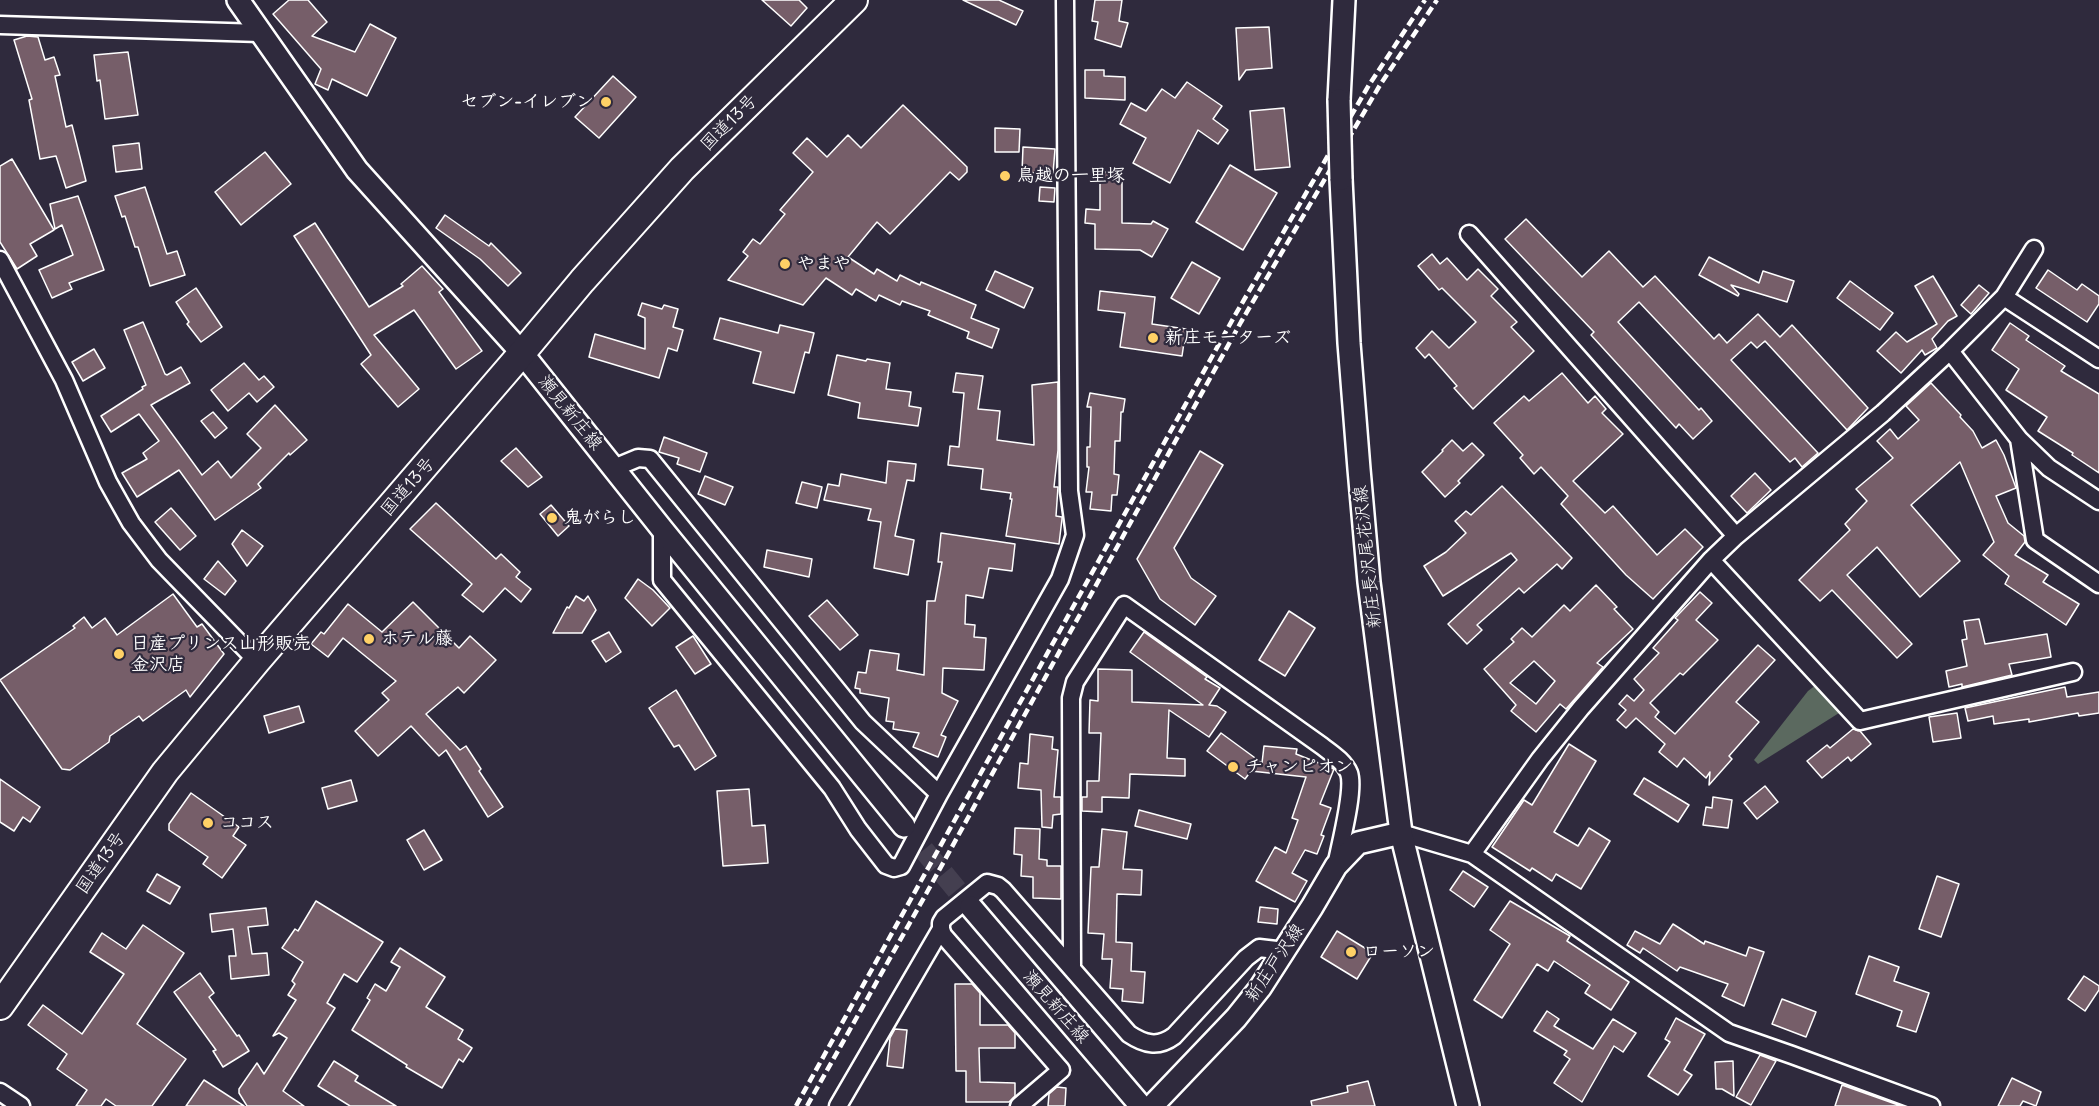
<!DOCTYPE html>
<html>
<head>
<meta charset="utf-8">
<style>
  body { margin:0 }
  canvas { display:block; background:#2f2a3d }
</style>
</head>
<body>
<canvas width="2099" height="1106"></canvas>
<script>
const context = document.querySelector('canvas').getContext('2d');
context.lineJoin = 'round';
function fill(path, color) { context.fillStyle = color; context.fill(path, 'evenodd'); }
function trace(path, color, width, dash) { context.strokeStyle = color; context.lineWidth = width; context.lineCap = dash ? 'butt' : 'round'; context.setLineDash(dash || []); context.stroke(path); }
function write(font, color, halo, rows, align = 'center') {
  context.font = font + ' Delius,"Klee One",sans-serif'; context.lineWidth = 4.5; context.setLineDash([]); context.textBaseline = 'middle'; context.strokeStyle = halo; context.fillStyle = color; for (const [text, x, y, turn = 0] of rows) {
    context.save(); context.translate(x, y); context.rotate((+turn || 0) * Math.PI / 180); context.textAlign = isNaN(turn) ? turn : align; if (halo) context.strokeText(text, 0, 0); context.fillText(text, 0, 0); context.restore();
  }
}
fill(new Path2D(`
  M1816 685 1838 705 1839 713 1758 764 1754 760 1808 691Z`), '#5b695f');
const building = new Path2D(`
  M289 0H308L327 22 312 36 355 52 370 24 396 38 367 96 332 79 328 90 315 84 321 69 273 14Z
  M762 0H799L807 8 791 26Z
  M963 0H999L1023 11 1016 25Z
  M1095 0H1122L1119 21 1128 23 1121 47 1095 39 1098 22 1092 21Z
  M1269 27 1272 68 1246 70 1239 80 1236 28Z
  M27 36 38 37 45 60 54 57 60 75 55 76 66 127 72 125 86 181 66 188 56 156 40 159 29 100 32 99 14 40Z
  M128 52 138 115 105 119 100 80 97 81 94 55Z
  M1085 70H1104V76L1125 77V100L1085 98Z
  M613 76 636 97 599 138 575 117Z
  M1187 82 1222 106 1213 119 1228 130 1218 144 1198 130 1170 183 1133 163 1146 138 1120 124 1131 103 1146 111 1162 89 1175 98Z
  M903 105 967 167V172L959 180 950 172 890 234 877 222 848 257 874 274 877 269 897 281 900 275 920 285 921 282 976 305 971 318 999 329 992 348 967 338 969 332 928 315 930 311 902 301 900 305 879 295 876 301 856 289 852 295 826 278 803 305 728 280 748 256 743 252 753 239 760 244 785 214 780 210 813 172 793 153 807 138 827 157 848 135 861 148Z
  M1284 108 1290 167 1255 170 1250 111Z
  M995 128 1020 129 1019 152H995Z
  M139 143 142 169 116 172 113 146Z
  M1023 147 1055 149 1053 174 1022 172Z
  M265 152 291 184 241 225 215 192Z
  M12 159 54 230 30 244 37 256 17 269 0 242V166Z
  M1230 165 1277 193 1243 250 1196 222Z
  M1100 172H1122V223L1151 224 1153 221 1168 229 1152 257 1140 250 1095 249V224L1085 223 1086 209 1100 210Z
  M145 187 167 254 177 251 185 275 150 286 138 247H135L125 216 122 217 115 196Z
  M1040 187 1055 188 1054 202 1039 201Z
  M78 196 104 270 69 283 72 289 52 298 39 270 73 255 62 225 55 229 50 204Z
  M445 215 489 246 491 243 521 273 508 286 480 259 436 228Z
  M1526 219 1582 277 1609 251 1643 287 1655 276 1714 339 1719 334 1727 343 1758 314 1780 337 1792 325 1868 408 1847 430 1765 341 1757 348 1751 342 1731 360 1818 453 1802 467 1795 458 1790 462 1639 302 1618 322 1699 410 1701 408 1712 421 1693 439 1679 424 1676 428 1591 335 1594 332 1505 239Z
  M315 223 369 307 403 286 401 284 422 266 443 289 439 292 482 351 456 369 414 310 374 335 419 389 398 407 361 364 371 355 294 236Z
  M1432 254 1440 264 1447 258 1467 280 1478 269 1498 289 1491 296 1517 322 1511 327 1534 351 1473 409 1454 388 1457 386 1429 354 1425 358 1416 348 1432 331 1449 348 1476 322 1442 288 1439 290 1418 266Z
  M1709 257 1759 283 1763 271 1794 281 1787 302 1731 285 1739 294 1738 296 1699 275Z
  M1192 262 1220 278 1199 314 1171 298Z
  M2048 270 2077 290 2082 284 2099 296V304L2087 322 2036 288Z
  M995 271 1033 288 1024 308 986 290Z
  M1933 276 1957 316 1948 321 1932 339 1937 348 1925 355 1922 350 1901 373 1877 351 1896 332 1907 342 1937 324 1915 286Z
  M1850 281 1893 313 1880 330 1837 298Z
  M1979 285 1989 293 1971 314 1961 305Z
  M196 288 222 327 201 342 187 324 189 322 176 302Z
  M1100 291 1155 297 1152 324 1186 329 1182 356 1120 347 1125 313 1098 310Z
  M642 303 662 309 664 305 678 309 673 327 683 330 677 351 668 348 659 378 589 357 595 334 645 349V318L638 315Z
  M720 318 778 333 780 325 814 333 809 353 805 352 794 393 753 383 761 352 714 339Z
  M143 322 165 374 167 375 181 367 190 383 151 405 202 475 218 461 231 478 261 448 247 434 275 405 307 440 290 455 289 453 258 484 261 488 215 520 179 470 137 497 122 473 147 459 143 453 159 441 139 414 111 432 101 416 143 389 142 387 146 385 124 330Z
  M2010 323 2029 336 2026 340 2065 366 2061 371 2099 394V473L2072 455 2073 453 2038 431 2047 417 2006 390 2019 369 1992 350Z
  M94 349 105 368 83 381 72 362Z
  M837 355 866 361 867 359 890 363 886 389 911 392 909 406 921 408 918 426 858 418 860 403 828 395Z
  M244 363 259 380 264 376 274 387 257 402 249 393 228 411 211 390Z
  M956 373 983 376 978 409 1000 411 997 440 1034 445 1032 385 1058 382V450L1054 487H1058L1056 516 1062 517V519L1059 544 1006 536 1012 499H1010L1011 493 981 489 983 469 948 465 950 446 959 447 964 393 953 392Z
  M1562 373 1588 403 1595 396 1606 409 1602 413 1623 434 1573 481 1605 513 1613 506 1657 555 1685 529 1703 547 1653 599 1626 575 1561 504 1568 496 1541 467 1534 474 1520 458 1523 455 1494 423 1524 396 1529 401Z
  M1931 383 1961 415 1960 417 1973 431 1982 448 1996 440 2004 455 2016 488 1996 496 2008 523 2024 536 2025 542 2015 555 2048 575 2043 582 2079 604 2066 625 2005 584 2009 576 1983 555 1994 542 1960 462 1911 505 1960 561 1920 597 1877 547 1847 575 1912 644 1897 658 1832 590 1820 601 1799 580 1850 530 1845 524 1867 501 1856 489 1893 458 1877 441 1890 429 1898 439 1919 420 1906 406Z
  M1090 393 1125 399 1123 412H1121L1120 441H1115L1114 474 1119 475 1117 495H1112L1111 511 1090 509 1092 492H1086L1089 467H1087V447H1090L1091 407H1087Z
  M213 412 227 428 215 438 201 421Z
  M664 437 707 453 700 472 677 464 679 458 659 452Z
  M1452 440 1463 451 1472 443 1484 455 1458 481 1460 483 1445 497 1422 472 1443 451 1442 450Z
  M516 448 542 477 528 487 501 461Z
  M1200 451 1223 465 1174 548 1191 578 1216 596 1195 625 1160 599 1137 559Z
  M888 461 916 464 914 481 907 480 895 536 914 540 908 575 874 568 881 522 868 520 871 509 824 500 828 484 839 486 841 474 886 483Z
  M1755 473 1771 490 1747 513 1731 496Z
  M705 476 733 487 725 505 698 494Z
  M802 482 822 487 817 508 796 503Z
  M1502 486 1572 558 1562 569 1557 564 1524 593 1519 588 1477 625 1482 630 1467 644 1448 624 1517 560 1511 553 1443 596 1424 566 1446 552 1466 533 1455 521 1466 511 1471 515Z
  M436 503 496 559 501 554 520 572 516 577 531 589 521 602 505 588 483 612 462 595 472 584 410 529Z
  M551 505 569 526 558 536 540 514Z
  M171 508 196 536 180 550 155 522Z
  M242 530 263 546 247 566 232 544Z
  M941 533 1015 544 1012 571 989 568 983 598 966 595 965 624 975 625 974 637 986 638 984 670 943 668 942 693 958 701 941 735 946 737 938 757 913 747 919 733 893 729 894 722 886 721 889 698 860 693V689L855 688 858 672 866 673 870 650 899 654 897 670 924 675 927 601H935L942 562H938Z
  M767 550 812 559 809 577 764 567Z
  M218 561 236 581 225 595 204 579Z
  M638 579 653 590 670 608 652 626 625 598Z
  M1596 585 1617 607 1614 609 1633 629 1597 663 1603 667 1566 709 1560 704 1536 732 1511 711 1516 705 1484 669 1514 642 1511 639 1522 628 1532 637 1564 605 1570 611ZM1534 661 1555 681 1536 704 1510 683Z
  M1700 592 1712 603 1696 620 1718 640 1683 675 1680 673 1650 703 1659 712 1655 717 1675 734 1758 645 1775 660 1736 702 1759 722 1729 756 1732 759 1709 785 1710 772 1706 778 1684 758 1677 767 1659 752 1665 744 1636 718 1626 728 1617 720 1626 710 1619 704 1627 695 1634 701 1644 690 1634 679 1659 653 1653 648 1678 620 1675 618Z
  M173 594 197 627 202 624 224 654 190 697 186 690 143 721 139 716 110 736 109 742 70 770 62 769 0 680 75 628 73 626 84 617 92 628 105 618 117 635Z
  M576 596 584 601 588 596 596 610 582 633H553L567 607 569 608Z
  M827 600 858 635 840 650 809 616Z
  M413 602 459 648 470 636 496 660 464 693 458 687 426 714 460 750 466 746 481 769 479 771 503 807 488 817 446 750 439 756 411 726 378 756 355 731 389 700 382 693 396 681 343 638 328 657 311 644 321 632 324 634 348 604 382 632Z
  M1289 611 1315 628 1285 676 1259 660Z
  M1979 619 1985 644 2047 634 2051 657 2009 664 2012 675 1962 687V684L1949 687 1946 671 1967 666 1962 640 1967 639 1964 621Z
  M609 632 621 652 606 662 592 641Z
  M1144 632 1207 677 1205 679 1220 688 1209 705 1217 706 1226 712 1209 737 1169 710 1167 758 1185 759V776L1130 774 1129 798 1102 797V812L1082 811V797H1087V781H1099L1101 733H1089L1090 700 1098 701V669L1132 670V702L1203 705 1130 652Z
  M693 636 711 664 695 674 676 647Z
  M2065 687 2067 697 2099 692V713L2079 716 2078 713 2029 722V719L1994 724 1993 716 1968 721 1965 708Z
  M676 690 716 756 695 770 679 745 674 747 649 708Z
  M299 706 304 722 269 733 264 716Z
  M1957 713 1961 738 1933 742 1929 717Z
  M1853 729 1860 731 1871 744 1851 761 1848 757 1822 778 1807 761 1827 745 1830 748Z
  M1221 733 1262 763 1264 746 1297 749 1296 754 1334 769 1320 804 1331 808 1321 835 1324 836 1317 854 1305 850 1292 873 1307 881 1295 902 1256 881 1275 847 1286 853 1298 820 1292 818 1306 777 1251 771 1245 779 1207 751Z
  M1030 734 1053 737 1052 749 1058 750 1054 797H1061V814L1053 815 1052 828 1042 827 1041 790 1018 788 1020 763 1028 764Z
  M1569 744 1596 761 1554 832 1578 846 1589 828 1610 841 1581 889 1556 874 1552 881 1532 868 1530 871 1492 847 1524 800 1532 805Z
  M1644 778 1689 805 1678 822 1634 794Z
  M0 779 40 807 30 822 23 817 14 831 0 822Z
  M351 780 357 801 328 809 322 788Z
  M1765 786 1778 802 1757 819 1744 803Z
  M749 789 752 826 765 825 768 863 723 866 717 791Z
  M191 793 239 827 233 836 246 845 222 878 203 864 208 857 169 830V824Z
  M1713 797 1732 800 1728 828 1703 825 1706 807 1712 808Z
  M1139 810 1191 824 1187 839 1135 826Z
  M1015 828 1040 829 1039 859 1047 860V866H1061V899L1033 898V877L1021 876 1022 855 1014 854Z
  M1102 829 1127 832 1123 869 1142 870 1141 895 1117 894 1116 942 1132 943 1131 971 1145 972 1143 1003 1122 1001 1123 989 1110 988 1112 959H1102L1104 934 1088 933 1091 867H1099Z
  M424 830 442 860 424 870 407 840Z
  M1463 871 1488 887 1474 907 1450 890Z
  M157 874 180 887 170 904 147 891Z
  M1937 876 1959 884 1941 937 1919 929Z
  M316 901 383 942 357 982 344 974 327 1003 335 1008 283 1091 304 1106H247L239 1093V1089L257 1063 264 1074 287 1038 279 1033 273 1036 296 1000 288 995 295 984 292 981 303 962 282 948 295 929 298 931Z
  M1510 901 1570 936 1567 941 1629 982 1611 1010 1585 993 1590 985 1554 961 1548 971 1537 964 1502 1018 1474 1000 1510 944 1490 930Z
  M1260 907 1278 909 1277 924 1258 922Z
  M266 908 268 925 248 927 252 954 267 953 269 975 231 979 229 956H236L233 929 212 932 210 914Z
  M1673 924 1704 944 1705 941 1746 956 1749 947 1764 952 1744 1006 1722 996 1728 984 1680 967 1677 971 1643 948 1640 953 1627 945 1635 931 1660 944Z
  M143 925 184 953 137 1024 186 1059 152 1106H116L106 1099 101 1106H76L87 1090 57 1069 67 1054 28 1025 43 1005 82 1034 124 974 90 952 102 933 126 949Z
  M1337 931 1373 953 1357 979 1321 957Z
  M400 948 445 977 426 1007 463 1030 458 1039 472 1048 463 1062 459 1059 442 1088 406 1067 407 1065 352 1030 370 1000 367 998 375 984 386 991 400 967 391 962Z
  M1869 956 1899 967 1894 981 1929 993 1916 1032 1897 1026 1902 1011 1856 994Z
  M200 973 214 993 209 997 237 1036 239 1035 249 1051 223 1067 213 1051 216 1050 174 992Z
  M2084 976 2099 986V990L2085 1011 2068 999Z
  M955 984H972L980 993V1025H1008L1015 1033V1048H979L980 1082 1015 1083V1096L1009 1102H966V1071H956Z
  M1782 999 1816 1012 1806 1037 1772 1024Z
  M1547 1011 1559 1019 1554 1026 1593 1049 1613 1019 1636 1033 1623 1052 1614 1046 1582 1102 1554 1083 1570 1059 1564 1055 1567 1051 1534 1031Z
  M1676 1018 1705 1034 1684 1070 1692 1075 1678 1095 1648 1076 1670 1042 1665 1039Z
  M895 1029 907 1030 903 1068 887 1066 890 1038Z
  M1760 1055 1776 1061 1751 1105 1736 1097Z
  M334 1061 358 1076 355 1081 396 1106H350L318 1086Z
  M1733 1061 1734 1096 1722 1089H1716L1715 1062Z
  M2012 1078 2041 1092 2036 1106 2023 1101 2020 1106H1998Z
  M204 1080 244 1106H186Z
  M1368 1081 1375 1106H1312L1311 1101 1348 1092 1347 1086Z
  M1842 1085 1901 1106H1835Z
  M1057 1087 1066 1088 1065 1106H1048L1049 1094Z`);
fill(building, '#765e69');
trace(building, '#fff', 1.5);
trace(new Path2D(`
  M904 826 971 907`), '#443f50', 21, [21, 10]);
const minor = new Path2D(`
  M0 25 260 33
  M1469 234 1736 536
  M0 260 64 380 108 482 131 523 159 560 257 661
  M2004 297 2099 359
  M1950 351 2019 439 2049 468 2099 501
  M2019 439 2035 540 2099 584
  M614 468 638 458 650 459 863 722 939 794
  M662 529V580L832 788 858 829 886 865 894 868 901 866 939 794 1060 579 1075 535 1069 491 1065 0
  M1711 560 1860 721 2073 672
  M1401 833 1472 854 1729 1033 1792 1055 1931 1106
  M1472 854 1540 759 1581 708 1711 560 1736 536 1883 413 1950 351 2004 297 2034 249
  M941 929 943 935 1061 1070 1019 1106
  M1072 968 1071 698 1075 682 1124 605 1322 746C1331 753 1344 761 1349 773 1355 790 1340 845 1336 866
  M0 1092 21 1106
  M838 1106 941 929V923L944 918 987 883 998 886 1003 890 1129 1034C1144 1044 1158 1048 1174 1036L1246 958 1259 948 1285 951`);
const major = new Path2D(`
  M238 0 357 170 522 353 662 529 904 826
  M1339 100 1344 0
  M1341 179 1349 343 1359 469 1369 582 1401 833 1468 1106
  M971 907 1141 1106
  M1152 1106 1236 1018 1260 988 1312 907 1336 866 1358 843 1401 833`);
const highway = new Path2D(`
  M0 1006 165 772 257 661 522 353 582 281 682 169 854 0`);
trace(minor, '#fff', 21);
trace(major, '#fff', 26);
trace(highway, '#fff', 30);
trace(minor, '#2f2a3d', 16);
trace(major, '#2f2a3d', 21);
trace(highway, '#2f2a3d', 26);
trace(new Path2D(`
  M796 1106 1234 317 1369 85 1425 0
  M807 1106 926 894 1241 322 1380 85 1437 0`), '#fff', 4.5, [9, 4.5]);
const majorBridge = new Path2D(`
  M1339 100 1341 179`);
trace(majorBridge, '#fff', 26, []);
trace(majorBridge, '#2f2a3d', 21);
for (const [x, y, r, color] of [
  [606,102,6,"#ffd166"],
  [1005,176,6,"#ffd166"],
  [785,264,6,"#ffd166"],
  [1153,338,6,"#ffd166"],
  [552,518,6,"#ffd166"],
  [369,639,6,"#ffd166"],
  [119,654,6,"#ffd166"],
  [1233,767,6,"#ffd166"],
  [208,823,6,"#ffd166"],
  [1351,952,6,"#ffd166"]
]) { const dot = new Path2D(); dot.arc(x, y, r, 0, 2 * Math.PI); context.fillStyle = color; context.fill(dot); trace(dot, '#2f2a3d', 2); }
write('bold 18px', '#fff', '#2f2a3d', [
  ["セブン-イレブン",594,102,"right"],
  ["鳥越の一里塚",1017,176],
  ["やまや",797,264],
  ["新庄モーターズ",1165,338],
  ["鬼がらし",564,518],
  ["ホテル藤",381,639],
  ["日産プリンス山形販売",131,644],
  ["金沢店",131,665],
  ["チャンピオン",1245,767],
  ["ココス",220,823],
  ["ローソン",1363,952]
], 'left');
write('18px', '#fff', '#2f2a3d', [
  ["国道13号",729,123,-45],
  ["瀬見新庄線",570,413,51],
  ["国道13号",408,487,-49],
  ["新庄長沢尾花沢線",1368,557,-96],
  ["国道13号",101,863,-55],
  ["新庄戸沢線",1275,963,-56],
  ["瀬見新庄線",1056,1007,49]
]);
</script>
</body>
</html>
